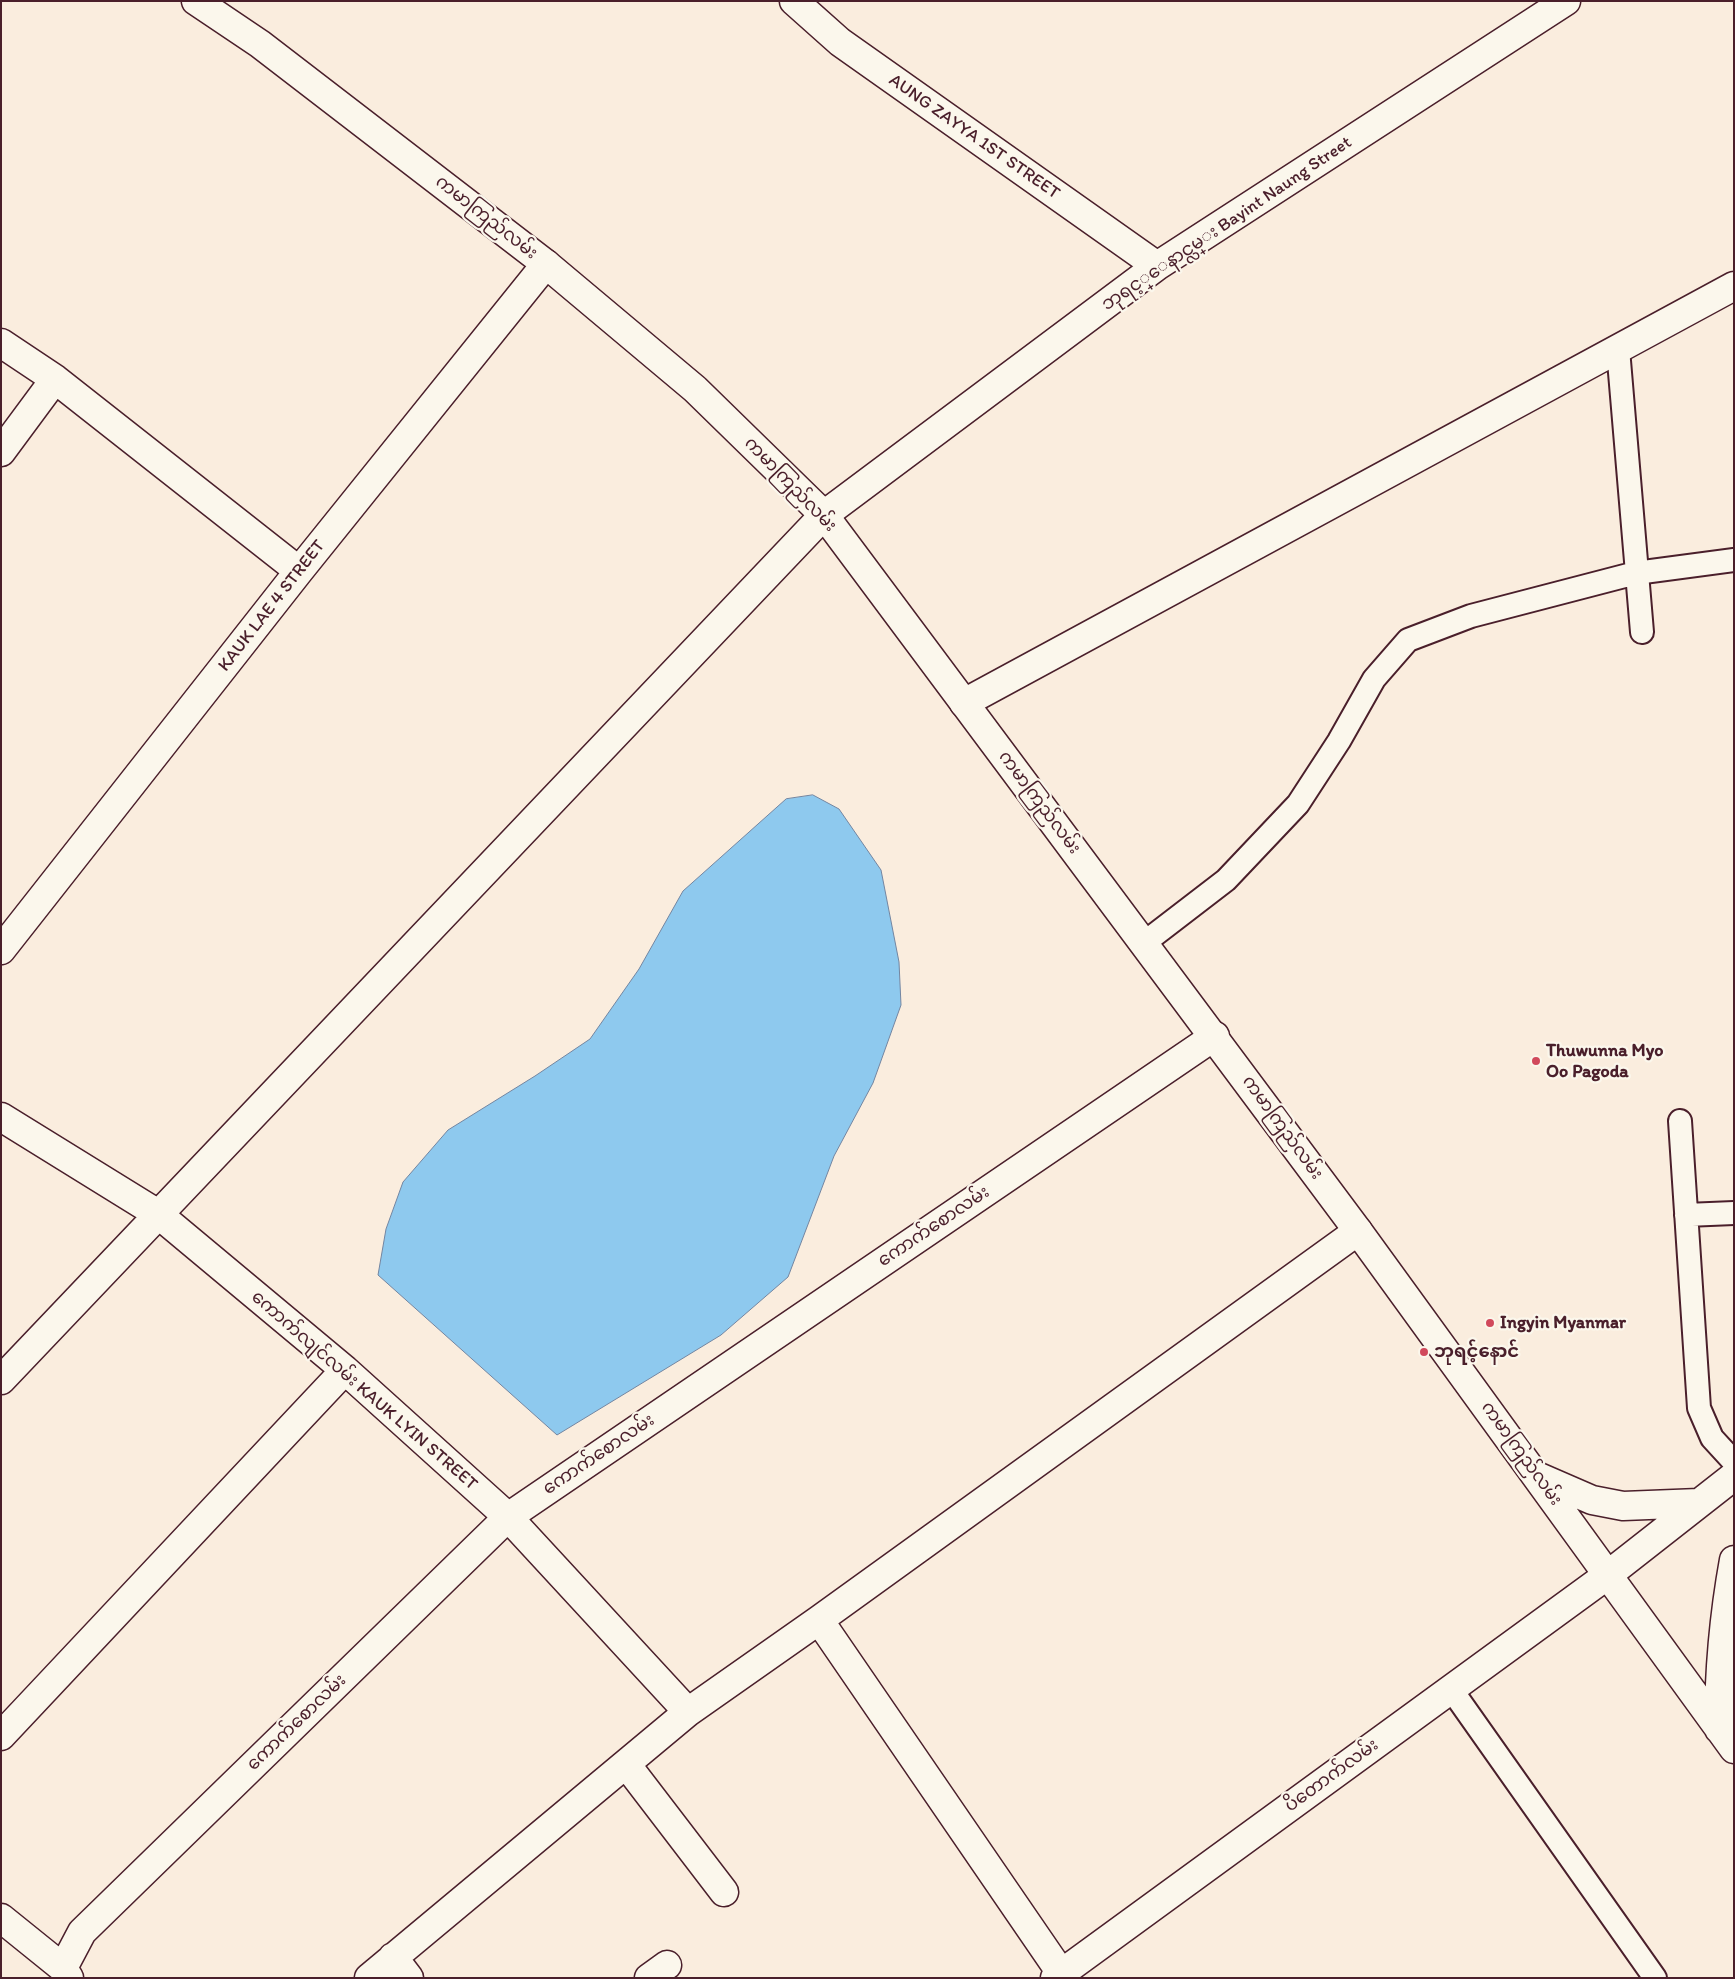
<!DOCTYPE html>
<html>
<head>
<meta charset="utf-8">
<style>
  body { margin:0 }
  #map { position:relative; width:1735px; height:1979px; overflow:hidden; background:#faedde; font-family:Itim,sans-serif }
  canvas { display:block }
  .frame { position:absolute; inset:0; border:2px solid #4a1f2b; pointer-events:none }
</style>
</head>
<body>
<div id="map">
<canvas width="1735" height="1979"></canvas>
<div class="frame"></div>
</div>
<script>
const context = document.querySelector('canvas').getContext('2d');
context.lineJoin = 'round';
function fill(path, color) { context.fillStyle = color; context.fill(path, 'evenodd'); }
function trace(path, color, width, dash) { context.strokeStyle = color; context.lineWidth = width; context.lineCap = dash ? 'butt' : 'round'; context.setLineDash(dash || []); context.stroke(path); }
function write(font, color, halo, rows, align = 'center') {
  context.font = font + ' Itim,"Noto Sans Myanmar",sans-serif'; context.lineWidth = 4.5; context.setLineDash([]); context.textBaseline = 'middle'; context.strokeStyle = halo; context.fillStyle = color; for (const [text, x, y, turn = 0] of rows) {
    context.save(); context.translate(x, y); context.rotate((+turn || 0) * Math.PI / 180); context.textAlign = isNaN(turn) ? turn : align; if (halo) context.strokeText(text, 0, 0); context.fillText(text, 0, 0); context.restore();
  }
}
const water = new Path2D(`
  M813 795 839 809 881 870 899 962 901 1005 873 1083 834 1156 788 1277 721 1335 557 1435 378 1275 386 1229 403 1182 448 1130 535 1076 590 1039 639 969 683 891 786 799Z`);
fill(water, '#8ec9ee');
trace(water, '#7385a0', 1);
const lane = new Path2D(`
  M1618 349 1642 632
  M1144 943 1226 880 1298 804 1339 741 1374 679 1408 640 1471 616 1636 573 1734 560
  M1680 1121 1699 1408 1712 1438 1734 1462
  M1686 1215 1734 1213
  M1451 1689 1655 1978`);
const street = new Path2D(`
  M794 1 840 42 1157 266
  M1 343 55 379 299 571
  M1 452 55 379
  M964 703 1734 286
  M1 950 299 571 546 264
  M1 1117 158 1214 345 1370 508 1517 688 1712
  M1 1380 824 515 1157 266 1566 1
  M819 1620 1061 1973 1058 1978
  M1 1736 345 1370
  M626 1764 724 1892
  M1 1918 63 1968 69 1978
  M393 1957 409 1978
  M63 1968 82 1932 508 1517 1215 1036
  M369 1978 688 1712 819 1620 1358 1231
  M649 1978 667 1965
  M1055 1978 1609 1574`);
const secondary = new Path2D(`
  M196 1 260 44 546 264 695 389 824 515 1358 1231 1734 1749
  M1539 1477 1592 1500 1623 1506 1699 1503
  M1609 1574 1734 1476
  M1719 1729C1719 1672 1724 1615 1734 1560`);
trace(lane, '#4a1f2b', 26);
trace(street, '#4a1f2b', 31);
trace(secondary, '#4a1f2b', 31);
trace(lane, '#fbf7ec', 22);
trace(street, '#fbf7ec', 28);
trace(secondary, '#fbf7ec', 28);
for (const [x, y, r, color] of [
  [1536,1061,5,"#d1495b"],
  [1490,1323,5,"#d1495b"],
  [1424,1352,5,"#d1495b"]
]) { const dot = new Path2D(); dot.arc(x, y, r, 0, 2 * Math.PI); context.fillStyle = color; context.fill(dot); trace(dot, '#fbf7ec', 2); }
write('18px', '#4a1f2b', '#fbf7ec', [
  ["AUNG ZAYYA 1ST STREET",974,137,35],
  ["ကမာကြည်လမ်း",486,218,38],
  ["ဘုရင့္ေနာင္လမ္း Bayint Naung Street",1227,224,-34],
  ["ကမာကြည်လမ်း",790,485,46],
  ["KAUK LAE 4 STREET",272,606,-52],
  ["ကမာကြည်လမ်း",1039,803,53],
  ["ကမာကြည်လမ်း",1282,1128,54],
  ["ကောက်စောလမ်း",934,1227,-34],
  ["ကောက်လျင်လမ်း KAUK LYIN STREET",364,1391,41],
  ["ကမာကြည်လမ်း",1521,1454,54],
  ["ကောက်စောလမ်း",599,1455,-34],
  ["ကောက်စောလမ်း",297,1723,-44],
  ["ပိတောက်လမ်း",1332,1776,-36]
]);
write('bold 18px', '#4a1f2b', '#fbf7ec', [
  ["Thuwunna Myo",1546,1051],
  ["Oo Pagoda",1546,1072],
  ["Ingyin Myanmar",1500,1323],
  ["ဘုရင့်နောင်",1434,1352]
], 'left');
</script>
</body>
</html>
